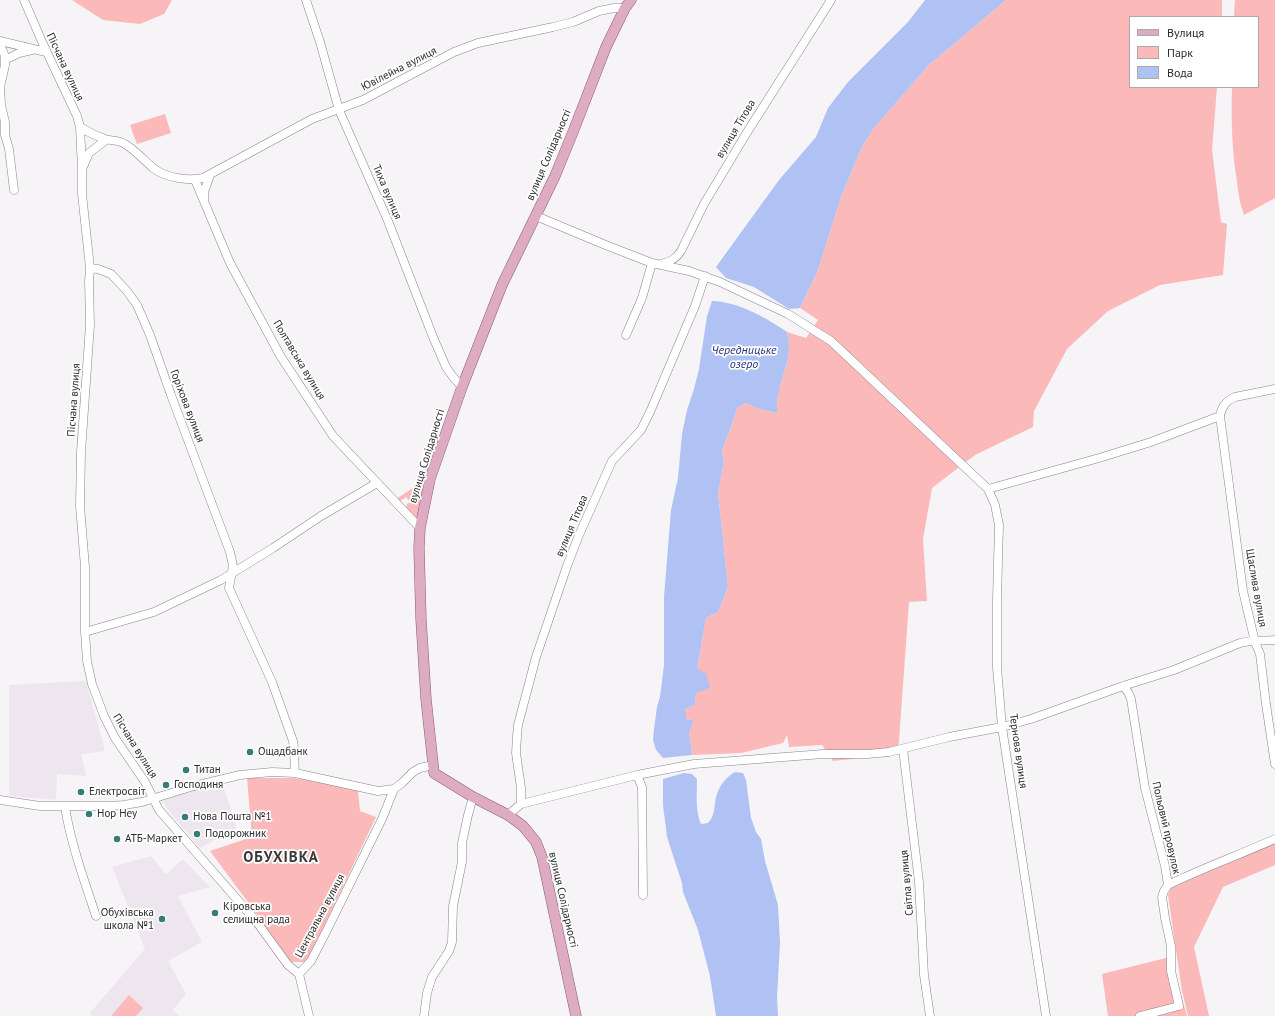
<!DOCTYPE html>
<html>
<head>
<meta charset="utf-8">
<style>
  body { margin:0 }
  #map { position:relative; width:1275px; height:1016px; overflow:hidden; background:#f6f4f6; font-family:"PT Sans",sans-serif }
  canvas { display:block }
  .legend { position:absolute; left:1129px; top:16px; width:130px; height:72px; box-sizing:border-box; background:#fff; border:1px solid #aaa; margin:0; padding:5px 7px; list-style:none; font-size:12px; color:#2b2a2b }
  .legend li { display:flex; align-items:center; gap:8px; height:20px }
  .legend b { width:20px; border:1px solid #aaa }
</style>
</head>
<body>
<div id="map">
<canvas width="1275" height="1016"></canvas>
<ul class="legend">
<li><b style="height:5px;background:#ddacc2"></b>Вулиця</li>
<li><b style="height:11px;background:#fcb9b9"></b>Парк</li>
<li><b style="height:11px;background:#b0c1f4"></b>Вода</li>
</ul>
</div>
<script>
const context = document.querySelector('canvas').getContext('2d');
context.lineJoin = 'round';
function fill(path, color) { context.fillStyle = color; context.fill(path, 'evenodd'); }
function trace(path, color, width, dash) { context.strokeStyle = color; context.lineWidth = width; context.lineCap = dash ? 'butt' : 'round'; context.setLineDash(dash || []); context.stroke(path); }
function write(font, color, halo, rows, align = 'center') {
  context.font = font + ' "PT Sans",sans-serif'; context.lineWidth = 3.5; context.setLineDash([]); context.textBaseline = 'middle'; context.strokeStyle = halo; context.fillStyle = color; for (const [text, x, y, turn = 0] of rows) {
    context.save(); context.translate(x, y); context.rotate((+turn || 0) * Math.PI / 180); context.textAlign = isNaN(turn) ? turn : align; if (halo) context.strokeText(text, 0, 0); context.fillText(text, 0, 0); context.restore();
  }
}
fill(new Path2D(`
  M86 681 105 751 81 754 86 776 57 774 56 800 9 796V685Z
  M222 783 235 822 236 829 200 848 167 809 163 800Z
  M151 856 166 874 183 859 210 887 178 896 202 942 168 961 186 994 173 1010 179 1016H91L89 1014 145 949 112 867Z`), '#eee6ee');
fill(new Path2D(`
  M72 0H172L164 14 140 24 103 20Z
  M1006 0H1222V17H1130V87H1217L1212 150 1221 222 1227 224 1223 275 1160 285 1108 311 1067 349 1034 411 1033 427 975 455 932 488 923 539 927 601 909 602 898 754 833 761 822 745 789 747 787 735 783 743 741 753 692 755 689 732 693 719 687 720 685 709 695 705 697 669 706 618 718 612 728 587 718 492 724 462 722 450 730 430 737 408 746 403 759 409 777 413C777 406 777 398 779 391 784 368 793 356 787 332L806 338 818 320 800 308 818 270 841 197 862 147 873 129 929 65Z
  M1235 0H1275V198L1244 215C1240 204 1238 193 1237 182 1232 151 1231 119 1232 87H1258V17H1234Z
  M165 114 171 133 137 144 130 125Z
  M428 467 430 468 418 517H414L406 509 407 504 410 502 406 497 399 502 396 499 419 484Z
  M247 778H293L335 784 358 791 360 811 376 817 307 962H290L259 917 210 851 252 837Z
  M1275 841V865L1223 887 1194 947 1209 1016H1188L1182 991 1168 895 1174 881Z
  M1170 957 1187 1016H1108L1102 974Z
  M129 995 143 1008 136 1016H111Z`), '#fcb9b9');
fill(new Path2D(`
  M925 0H1006L929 65 873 129 862 147 841 197 818 270 800 308 789 309 754 287 726 278 716 267 779 180 816 137 828 108 848 82 908 22Z
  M712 301C736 301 767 318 787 332 793 356 784 368 779 391 777 398 777 406 777 413L759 409 746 403 737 408 730 430 722 450 724 462 718 492 728 587 718 612 706 618 697 669 706 673 710 688 696 693 695 705 685 709 687 720 694 719 689 732 692 755 663 758 656 750 653 740 654 729 657 707 660 697 664 665V597L671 510 678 478 682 434 687 410 694 389 699 369 707 316Z
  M735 772 743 773 746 780 751 818 756 832 761 839 765 861 778 905 780 943 777 997 778 1016H716L710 976 698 930 683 892 682 883 667 837 663 805V779L684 773 692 774 697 779C697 794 695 810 701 824L708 823C715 816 714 807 716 797 719 786 726 777 735 772Z`), '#b0c1f4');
const minor = new Path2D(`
  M24 0 43 44 77 116 80 127 82 169V194L90 268 89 281 90 325 81 452 80 506 85 567V632L87 661 92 684 104 716 115 738 145 782 159 810 256 921 288 965 299 974
  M306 0 320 42 339 110 388 221 433 337 446 367 453 377 462 387
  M0 41 46 52
  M0 47 2 49 5 56V65L0 87 1 105 5 122V135L9 149 14 190
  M5 60 19 53 32 50
  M80 127C88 132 96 136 105 139 112 141 119 140 125 144 136 151 144 160 153 168 166 178 188 181 203 178L312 119 363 100 454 52 478 43 553 27 573 22 599 11 614 8H625
  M83 167 89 153 106 140
  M195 180 230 263 281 357 333 436 420 528
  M204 200V192L210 175
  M536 216 608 246 652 263 689 271 720 282 788 314 831 341 988 489 995 505 999 525 997 599V668L1002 727 1046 1016
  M661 264C670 262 676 259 681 251L704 204 746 134 831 0
  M90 268 98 269 111 274 127 291 137 305 150 335 171 395 230 552 233 566 229 588 272 682 293 741C295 751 294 762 295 773
  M626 335 642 298 652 263
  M1275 389 1235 397C1226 401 1222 406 1220 416L1243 591 1255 642 1260 654 1266 704 1275 764
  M988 489 1099 458 1151 442 1220 416
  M85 632 154 612 221 580 273 548 321 516 377 483
  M1123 686 1128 692 1131 699 1145 788 1165 866 1168 885 1164 891 1162 897 1165 918 1171 946V971L1179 1006 1140 1016
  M903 749 919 882 924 975 930 1016
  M637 775 642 787 643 895
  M0 800 40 806H109L124 805 142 802 194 786 240 775 272 772 295 773 309 776 378 791 394 789 402 783 413 772 420 768 433 765
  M521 804V788L516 753 517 736 518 725 536 657 567 566 579 535 612 461 641 430 650 412 695 306 705 276
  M65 807C71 844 84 880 96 916
  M508 815 521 804 637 775 694 764 823 754H868L889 752 949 737 1002 727 1031 719 1123 686 1174 670 1240 643C1251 640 1263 641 1275 640
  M1168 885C1203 868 1239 855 1275 839
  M299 974 311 961 326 932 382 819 394 789
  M299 974 309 1016
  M424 1016 427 993 432 977 449 951 452 942 453 906 462 862V843L468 815 473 797`);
const major = new Path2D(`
  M576 1016 547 880 542 857 536 842 523 826 508 815 473 797 434 773 426 699 421 619 419 548 420 528 430 479 462 387 502 285 555 176 573 132 606 47 625 8 631 0`);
trace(minor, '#878587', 9);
trace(major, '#905a73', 11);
trace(minor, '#fff', 8);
trace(major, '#ddacc2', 10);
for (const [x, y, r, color] of [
  [250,752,4,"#357c77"],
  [186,770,4,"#357c77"],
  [166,785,4,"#357c77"],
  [81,792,4,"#357c77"],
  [89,814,4,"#357c77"],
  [185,817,4,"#357c77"],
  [197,834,4,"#357c77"],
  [117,839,4,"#357c77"],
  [215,913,4,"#357c77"],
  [162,919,4,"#357c77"]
]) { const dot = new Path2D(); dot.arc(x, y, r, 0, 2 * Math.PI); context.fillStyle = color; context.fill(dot); trace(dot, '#fff', 1.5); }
write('11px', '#2b2a2b', '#fff', [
  ["Пісчана вулиця",65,67,65],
  ["Ювілейна вулиця",399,69,-27],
  ["вулиця Тітова",736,129,-59],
  ["вулиця Солідарності",549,155,-67],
  ["Тиха вулиця",387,192,67],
  ["Полтавська вулиця",299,360,59],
  ["Пісчана вулиця",74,400,-86],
  ["Горіхова вулиця",187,406,69],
  ["вулиця Солідарності",427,456,-73],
  ["вулиця Тітова",572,526,-67],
  ["Щаслива вулиця",1256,588,80],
  ["Пісчана вулиця",135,746,58],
  ["Тернова вулиця",1018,751,82],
  ["Польовий провулок",1166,828,77],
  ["Світла вулиця",907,883,-95],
  ["вулиця Солідарності",563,900,77],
  ["Центральна вулиця",320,916,-62]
]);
write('11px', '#2b2a2b', '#fff', [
  ["Ощадбанк",258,752],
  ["Титан",194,770],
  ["Господиня",174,785],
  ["Електросвіт",89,792],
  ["Hop Hey",97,814],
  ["Нова Пошта №1",193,817],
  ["Подорожник",205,834],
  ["АТБ-Маркет",125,839],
  ["Кіровська",223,907],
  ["селищна рада",223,920],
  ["Обухівська",154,913,"right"],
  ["школа №1",154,926,"right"]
], 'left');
write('italic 12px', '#24347b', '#fff', [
  ["Чередницьке",744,351],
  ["озеро",744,365]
]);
context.letterSpacing = '1px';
write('bold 15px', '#3a383a', '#fff', [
  ["ОБУХІВКА",281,858]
]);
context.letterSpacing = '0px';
</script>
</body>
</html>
